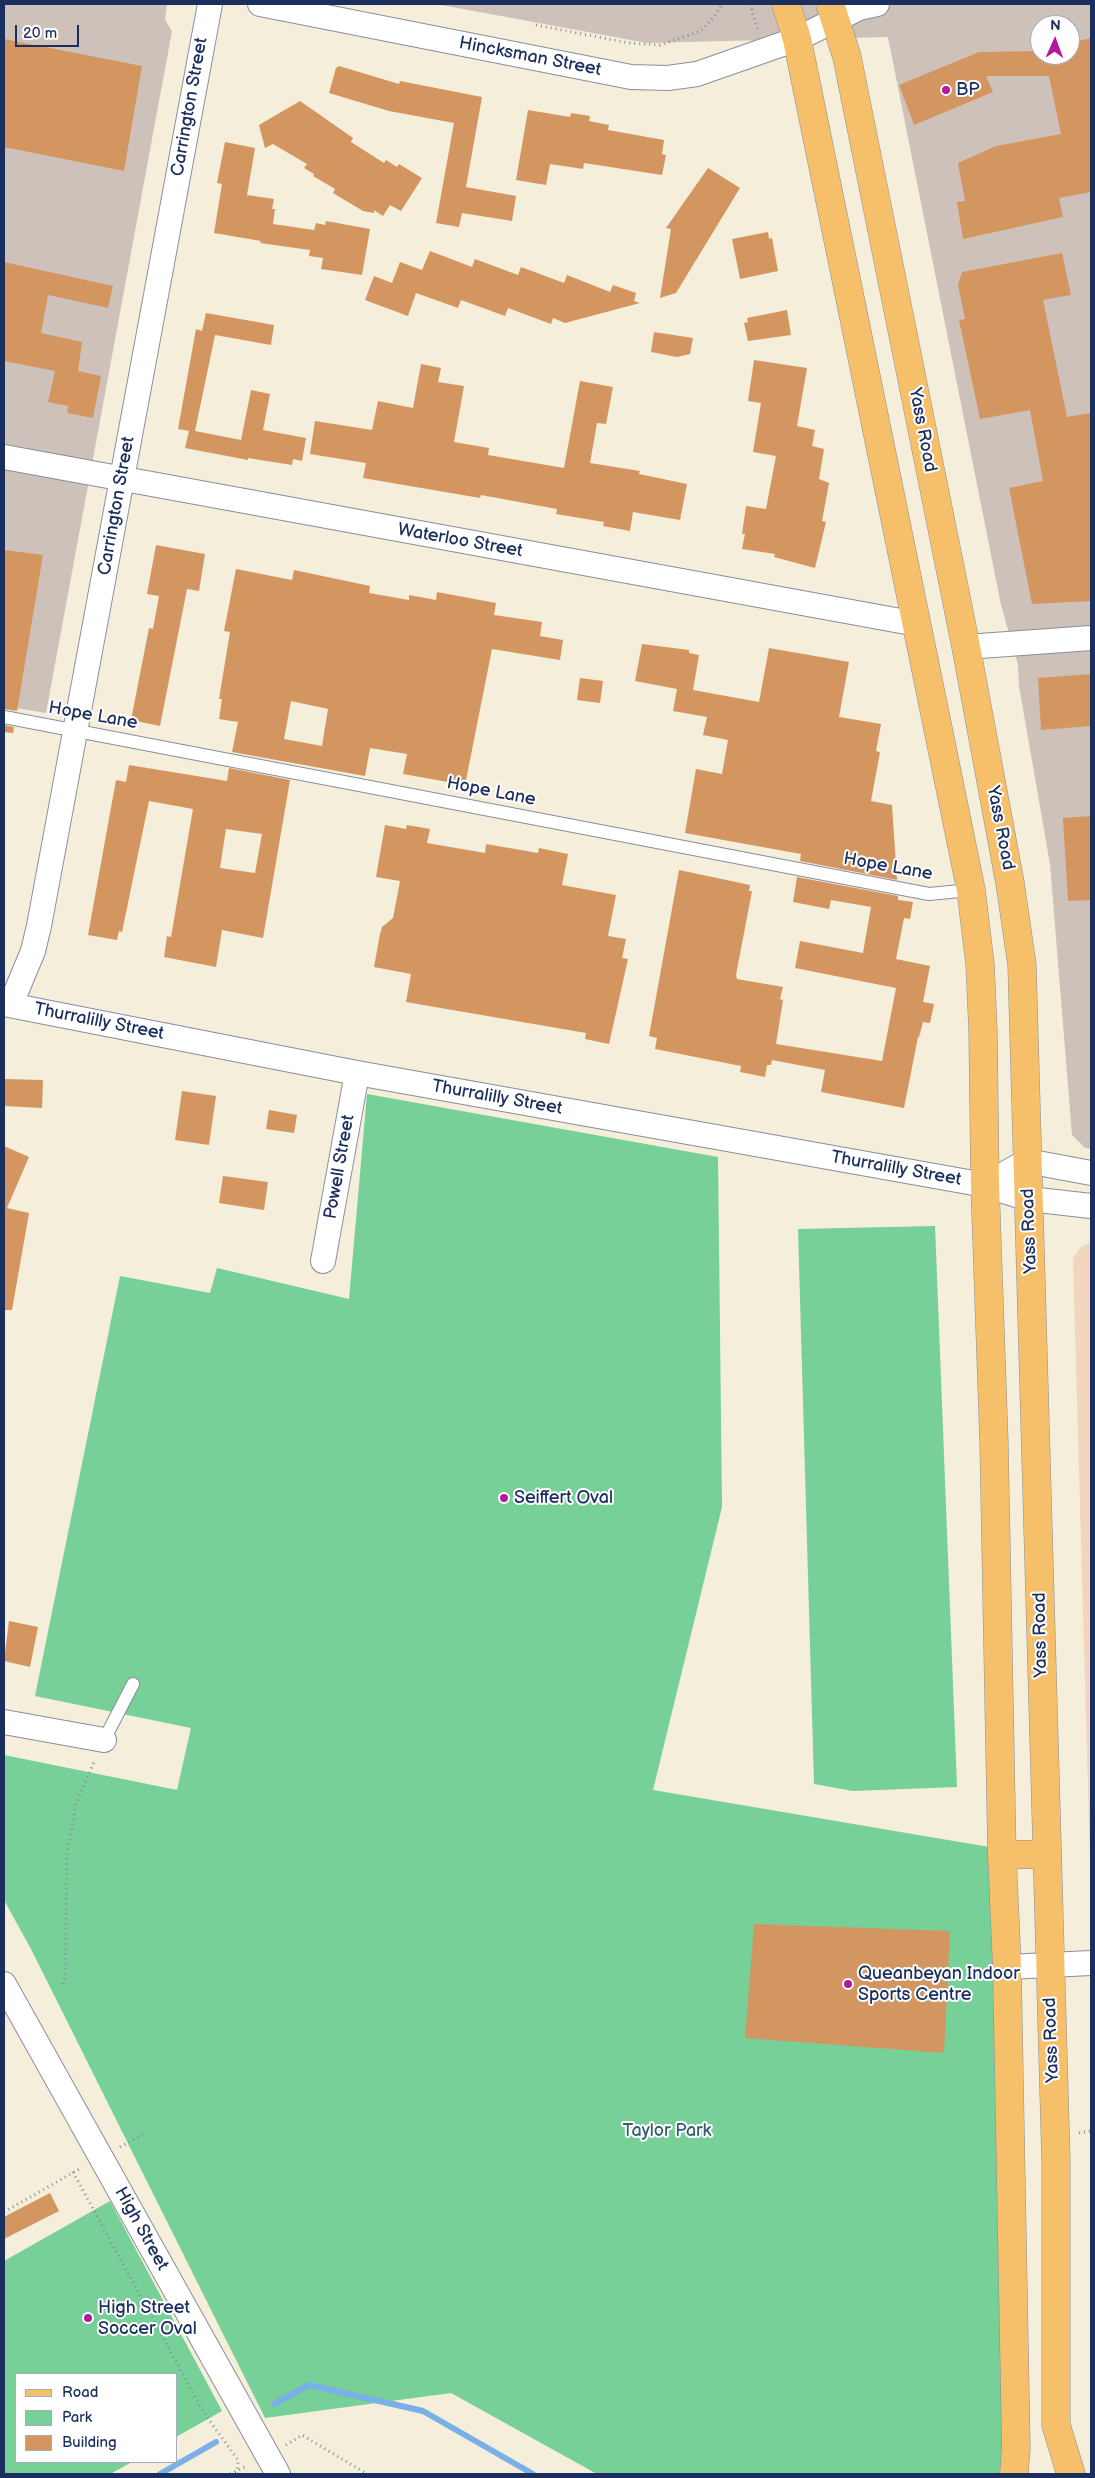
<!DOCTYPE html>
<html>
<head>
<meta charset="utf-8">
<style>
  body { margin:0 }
  #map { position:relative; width:1095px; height:2478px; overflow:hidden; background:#f4eeda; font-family:"Balsamiq Sans",sans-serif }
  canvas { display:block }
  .frame { position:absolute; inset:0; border:5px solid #1b2f5e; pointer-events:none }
  .legend { position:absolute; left:15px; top:2373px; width:162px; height:90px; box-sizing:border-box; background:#fff; border:1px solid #a4acbf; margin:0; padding:6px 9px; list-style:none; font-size:15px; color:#1b2f5e }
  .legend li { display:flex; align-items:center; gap:10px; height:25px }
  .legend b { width:25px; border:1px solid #a4acbf }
  .north { position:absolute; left:1030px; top:15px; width:50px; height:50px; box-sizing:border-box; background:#fff; border:1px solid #a4acbf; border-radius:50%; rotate:2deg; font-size:14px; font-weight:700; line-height:20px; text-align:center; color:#1b2f5e }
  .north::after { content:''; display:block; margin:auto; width:18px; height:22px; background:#b5179e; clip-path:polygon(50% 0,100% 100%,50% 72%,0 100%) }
  .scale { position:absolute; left:15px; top:25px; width:64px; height:22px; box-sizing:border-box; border:2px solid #1b2f5e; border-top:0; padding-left:6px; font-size:15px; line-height:18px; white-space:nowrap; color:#1b2f5e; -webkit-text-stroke:4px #fff; paint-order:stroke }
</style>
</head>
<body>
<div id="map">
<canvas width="1095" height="2478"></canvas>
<div class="frame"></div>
<ul class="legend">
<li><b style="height:6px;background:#f6c06b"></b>Road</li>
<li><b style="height:14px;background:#76d097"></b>Park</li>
<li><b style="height:14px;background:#d49660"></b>Building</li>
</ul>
<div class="north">N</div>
<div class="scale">20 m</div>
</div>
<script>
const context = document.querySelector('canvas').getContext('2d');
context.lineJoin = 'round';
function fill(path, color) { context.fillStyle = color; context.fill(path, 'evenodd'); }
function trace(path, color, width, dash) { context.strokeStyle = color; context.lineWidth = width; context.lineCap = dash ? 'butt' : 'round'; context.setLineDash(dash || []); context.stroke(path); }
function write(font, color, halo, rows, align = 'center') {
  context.font = font + ' "Balsamiq Sans",sans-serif'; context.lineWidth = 4; context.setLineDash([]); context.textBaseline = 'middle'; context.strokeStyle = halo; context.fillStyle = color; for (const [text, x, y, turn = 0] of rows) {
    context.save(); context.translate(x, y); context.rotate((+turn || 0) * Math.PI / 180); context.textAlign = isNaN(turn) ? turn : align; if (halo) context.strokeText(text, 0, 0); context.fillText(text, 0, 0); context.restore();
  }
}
fill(new Path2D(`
  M1089 1243H1091V1894L1073 1258 1081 1247Z`), '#f1d5bd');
fill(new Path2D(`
  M4 4H167L165 20 172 31 46 713 4 706Z
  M436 4H1091V1149L1085 1148 1072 1135 1050 864 1019 686 1018 665 1001 605 888 37 647 43ZM1040 25H1070V55H1040Z`), '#cec1ba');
fill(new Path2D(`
  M367 1094 718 1157 722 1507 653 1790 995 1848 1004 2474H597L451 2393 265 2418 31 1949 4 1900V1755L177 1790 191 1728 35 1696 120 1276 210 1293 217 1268 349 1299Z
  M935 1226 957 1787 853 1791 814 1784 798 1229Z
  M110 2201 222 2411 176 2437V2374H16V2462H132L110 2474H4V2261Z`), '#76d097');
trace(new Path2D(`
  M274 2404 309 2385 423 2411 533 2474
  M160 2474 216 2442`), '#78b0e7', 6);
fill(new Path2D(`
  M1091 38V192L1059 198 1063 217 963 239 957 202 965 201 958 163 996 146 1061 134 1049 76H986L993 92 914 125 899 85 979 52 1040 51V55H1070V43Z
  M4 39 142 66 124 171 4 147Z
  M339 66 399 84 400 81 482 97 466 187 516 196 512 221 462 213 459 227 436 223 454 123 389 111 329 93 336 68Z
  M300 101 353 138 351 142 384 163 386 160 397 167 399 164 422 178 401 211 390 205 383 216 374 210V213L363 211 333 193 335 189 313 176 314 174 304 168 307 164 273 144 265 148 259 125Z
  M528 110 570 117 571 113 590 116 589 121 609 125 608 130 664 140 662 154 666 155 662 175 584 163 583 169 550 164 546 185 516 180Z
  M225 142 255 148 247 195 274 199 272 209H275L273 224 314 230 316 223 325 225 326 221 370 229 362 275 321 269 323 258 309 256 310 250 260 243 261 241 214 233 222 184 217 183Z
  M708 168 740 188 676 293 660 298 671 229 666 228Z
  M768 232 769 239 772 238 778 271 740 279 732 239Z
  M430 251 472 267 475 259 518 275 521 267 564 283 567 275 610 292 613 285 636 293 634 301 640 303 565 323 553 318 551 324 508 308 505 316 461 300 458 308 416 293 408 316 365 300 374 276 392 283 400 262 422 270Z
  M1062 253 1071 295 1043 300 1067 417 1091 413V601L1032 604 1009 488 1043 481 1030 410 980 419 959 320 965 319 958 285 962 272Z
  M4 262 113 286 108 308 48 295 41 333 82 342 78 371 101 376 93 418 67 413 68 406 48 402 55 371 4 361Z
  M787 310 791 335 748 341 744 323 748 322 747 318Z
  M206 313 274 325 271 345 215 335 195 431 241 440 251 390 270 394 263 430 306 438 302 461 293 459 292 465 248 458V460L185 448 189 431 178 429 196 329 202 331Z
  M654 332 693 338 690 354 677 357 651 352Z
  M754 360 807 368 797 426 815 430 812 446 824 449 819 479 829 483 822 521 826 522 815 568 774 557 775 554 742 549 745 534H742L746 506 766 509 776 456 753 452 761 403 748 401Z
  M421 364 441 368 438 382 464 386 454 442 489 448 488 455 564 468 580 381 613 387 606 424 597 423 590 463 640 471 639 474 687 484 680 520 633 512 630 531 603 526 604 522 556 514 557 509 481 495 480 498 363 478 366 463 310 454 315 421 372 430 378 401 413 408Z
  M156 545 205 554 199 591 187 589 160 726 131 720 149 628 153 629 159 596 147 594Z
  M4 550 43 555 17 711 4 709Z
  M236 569 292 580 294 570 370 586 369 593 409 600V595L436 600 437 592 496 603 494 615 542 622 540 636 563 640 560 660 492 649 465 785 403 774 407 754 370 748 365 776 232 752 238 722 219 719 222 699H219L230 632 224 631ZM291 701 328 709 322 746 284 739Z
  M642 644 689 650V653L699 655 693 690 759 702 769 648 849 662 839 717 881 724 876 751 880 752 871 801 892 805 897 880 800 861 801 854 685 833 696 769 722 774 728 740 703 735 707 717 673 711 677 689 635 681Z
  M1091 674V726L1041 730 1038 678Z
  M580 678 603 681 600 703 577 700Z
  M4 725 14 727 13 733 4 732Z
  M129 765 227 781 229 768 290 780 263 938 222 930 216 967 164 957 167 936 171 937 193 809 149 801 122 932 119 931 117 940 88 935 116 780 126 782ZM226 829 262 834 255 873 220 868Z
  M1091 816V900L1068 901 1063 818Z
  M385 825 406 829 407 825 430 829 427 843 485 853 486 844 538 853 539 848 568 854 562 885 616 895 608 936 626 939 622 958 628 959 609 1044 585 1039 586 1033 406 1002 411 974 374 967 380 934 382 927 393 918 400 881 376 877Z
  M679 870 750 885 749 891H752L736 975 737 979 783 987 780 999 783 1000 776 1044 882 1061 896 988 795 968 800 941 863 953 871 907 831 900 829 909 793 902 797 877 898 896V900L913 902 910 919 904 918 896 959 930 966 923 1002 934 1004 930 1023 923 1022 919 1037H918L904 1108 821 1092 825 1070 772 1060 771 1065H767L765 1077 740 1072 741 1066 655 1049 657 1038 649 1036Z
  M4 1079 43 1080 42 1108 4 1106Z
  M182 1091 216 1096 209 1145 175 1140Z
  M269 1110 297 1115 294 1133 266 1129Z
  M4 1146 29 1157 7 1208 29 1213 12 1310H4Z
  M223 1176 268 1182 264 1210 219 1203Z
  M9 1621 38 1627 30 1667 4 1661Z
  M754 1924 950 1931 944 2053 745 2038Z
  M50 2193 59 2211 4 2239V2217Z`), '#d49660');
const lane = new Path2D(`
  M4 717 929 894 971 890
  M104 1740 133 1684`);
const street = new Path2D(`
  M260 4 631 77 668 78 697 74 797 39 859 8 877 4
  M4 457 917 624
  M966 647 1091 638
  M4 1004 357 1073 985 1185 1029 1199 1091 1206
  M11 1004 33 951 39 926 210 4
  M985 1185 1027 1161 1091 1173
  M323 1261 357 1073
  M4 1722 104 1740
  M1007 1967 1091 1963
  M4 1984 278 2474`);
const primary = new Path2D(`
  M786 4 797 39 971 890 980 964 983 1031 985 1185 994 1443 1002 1855 1007 1967 1016 2448 1014 2474
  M830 4 847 57 966 647 1010 883 1022 965 1056 2162V2425L1071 2474
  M1002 1855 1046 1854`);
trace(lane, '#888e9c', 14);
trace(street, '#888e9c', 26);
trace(primary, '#888e9c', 29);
trace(new Path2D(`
  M750 4 758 31
  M536 25 629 43 660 45 701 31 714 17 722 4
  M63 1984 65 1979 67 1854 76 1804 95 1760
  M1079 2133 1091 2131
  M120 2147 144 2134
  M73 2172 204 2413 238 2460 237 2474
  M4 2212 81 2168
  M286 2445 302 2435 367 2474
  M230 2474 247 2466`), '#888e9c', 3, [1, 4]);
trace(lane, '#fff', 12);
trace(street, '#fff', 24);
trace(primary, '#f6c06b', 28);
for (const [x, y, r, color] of [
  [946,90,5,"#b5179e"],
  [504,1498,5,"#b5179e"],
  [848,1984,5,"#b5179e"],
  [88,2318,5,"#b5179e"]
]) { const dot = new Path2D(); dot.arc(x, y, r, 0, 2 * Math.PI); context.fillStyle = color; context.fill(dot); trace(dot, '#fff', 2); }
write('18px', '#1b2f5e', '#fff', [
  ["Hincksman Street",530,57,11],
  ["Carrington Street",190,107,-80],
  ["Yass Road",922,430,79],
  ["Carrington Street",117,506,-80],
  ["Waterloo Street",460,541,10],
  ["Hope Lane",93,716,10],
  ["Hope Lane",491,792,11],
  ["Yass Road",1000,828,79],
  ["Hope Lane",888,867,10],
  ["Thurralilly Street",99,1022,11],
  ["Thurralilly Street",497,1098,10],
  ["Powell Street",340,1167,-80],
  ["Thurralilly Street",896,1169,10],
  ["Yass Road",1030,1231,-92],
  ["Yass Road",1041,1635,-91],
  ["Yass Road",1052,2040,-92],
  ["High Street",141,2229,61]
]);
write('18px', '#1b2f5e', '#fff', [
  ["BP",956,90],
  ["Seiffert Oval",514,1498],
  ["Queanbeyan Indoor",858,1974],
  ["Sports Centre",858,1995],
  ["High Street",98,2308],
  ["Soccer Oval",98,2329]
], 'left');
write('18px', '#365f6f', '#fff', [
  ["Taylor Park",667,2131]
]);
</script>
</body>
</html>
